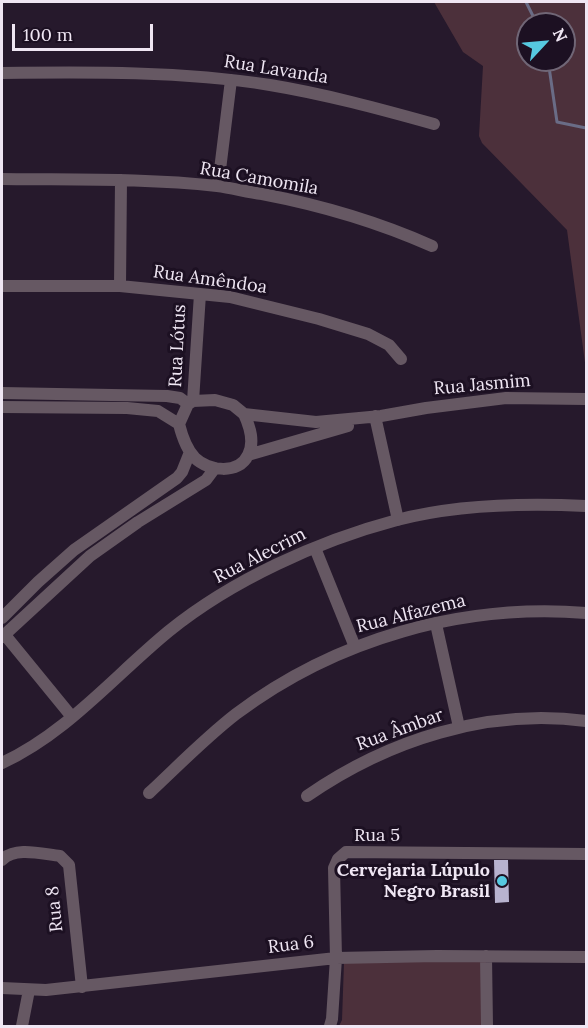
<!DOCTYPE html>
<html>
<head>
<meta charset="utf-8">
<style>
  body { margin:0 }
  #map { position:relative; width:588px; height:1028px; overflow:hidden; background:#26192c; font-family:Lora,serif }
  canvas { display:block }
  .frame { position:absolute; inset:0; border:3px solid #efe6f3; pointer-events:none }
  .north { position:absolute; left:516px; top:12px; width:60px; height:60px; box-sizing:border-box; background:#1c1022; border:2px solid #706676; border-radius:50%; rotate:64deg; font-size:16px; font-weight:700; line-height:24px; text-align:center; color:#efe6f3 }
  .north::after { content:''; display:block; margin:auto; width:21px; height:27px; background:#56c9e0; clip-path:polygon(50% 0,100% 100%,50% 72%,0 100%) }
  .scale { position:absolute; left:12px; top:24px; width:141px; height:27px; box-sizing:border-box; border:3px solid #efe6f3; border-top:0; padding-left:8px; font-size:18px; line-height:21px; white-space:nowrap; color:#efe6f3; -webkit-text-stroke:4px #1c1022; paint-order:stroke }
</style>
</head>
<body>
<div id="map">
<canvas width="588" height="1028"></canvas>
<div class="frame"></div>
<div class="north">N</div>
<div class="scale">100 m</div>
</div>
<script>
const context = document.querySelector('canvas').getContext('2d');
context.lineJoin = 'round';
function fill(path, color) { context.fillStyle = color; context.fill(path, 'evenodd'); }
function trace(path, color, width, dash) { context.strokeStyle = color; context.lineWidth = width; context.lineCap = dash ? 'butt' : 'round'; context.setLineDash(dash || []); context.stroke(path); }
function write(font, color, halo, rows, align = 'center') {
  context.font = font + ' Lora,serif'; context.lineWidth = 6; context.setLineDash([]); context.textBaseline = 'middle'; context.strokeStyle = halo; context.fillStyle = color; for (const [text, x, y, turn = 0] of rows) {
    context.save(); context.translate(x, y); context.rotate((+turn || 0) * Math.PI / 180); context.textAlign = isNaN(turn) ? turn : align; if (halo) context.strokeText(text, 0, 0); context.fillText(text, 0, 0); context.restore();
  }
}
fill(new Path2D(`
  M434 2H586V370L567 230 482 143 479 136 483 66 463 52ZM528 24H564V60H528Z
  M486 960 482 1026H339L342 1020 344 963Z`), '#4c303b');
trace(new Path2D(`
  M526 2 537 24
  M548 60 557 122 586 128`), '#6a6c86', 3);
fill(new Path2D(`
  M494 860H508L509 902 495 903Z`), '#b8b3cf');
trace(new Path2D(`
  M2 73C91 72 181 71 270 85 325 94 380 109 434 124
  M2 179C73 180 145 178 217 186 232 188 247 192 262 194 320 205 378 222 432 246
  M218 186 231 80
  M2 286H120L230 297 319 319 368 334 389 345 401 359
  M120 286 121 180
  M2 393 167 396 180 398 188 404
  M193 401 200 294
  M2 407 127 408 158 411 179 424
  M244 414C250 427 255 442 248 455 239 475 208 471 195 458 186 449 182 436 179 424L188 404 193 401 215 400 233 405 244 414 316 422 381 416 426 408 506 398 586 399
  M375 416 398 520
  M248 455 348 426
  M315 548 355 647
  M2 618 38 582 74 550 177 478 182 472 190 452
  M436 624 459 727
  M5 635 72 717
  M2 637 90 556 138 522 206 480 215 468
  M2 763C67 733 114 676 169 631 232 580 318 541 397 520 458 504 524 503 586 506
  M149 793C177 767 205 738 236 714 336 639 462 603 586 613
  M307 796C388 740 487 708 586 721
  M2 860C15 846 42 854 60 856L69 865 82 987
  M486 956 487 1026
  M2 988 46 990 336 958 437 956 586 957
  M22 1026 29 990
  M330 1026 332 1019 336 958 334 868 338 859 346 852 586 854`), '#665863', 12);
for (const [x, y, r, color] of [
  [502,881,6,"#56c9e0"]
]) { const dot = new Path2D(); dot.arc(x, y, r, 0, 2 * Math.PI); context.fillStyle = color; context.fill(dot); trace(dot, '#1c1022', 2); }
write('18px', '#efe6f3', '#1c1022', [
  ["Rua Lavanda",276,70,9],
  ["Rua Camomila",259,179,10],
  ["Rua Amêndoa",210,280,8],
  ["Rua Lótus",178,346,-87],
  ["Rua Jasmim",482,385,-5],
  ["Rua Alecrim",260,556,-27],
  ["Rua Alfazema",411,614,-14],
  ["Rua Âmbar",400,730,-20],
  ["Rua 5",377,836],
  ["Rua 8",55,909,-96],
  ["Rua 6",291,945,-7]
]);
write('bold 18px', '#efe6f3', '#1c1022', [
  ["Cervejaria Lúpulo",490,871],
  ["Negro Brasil",490,892]
], 'right');
</script>
</body>
</html>
